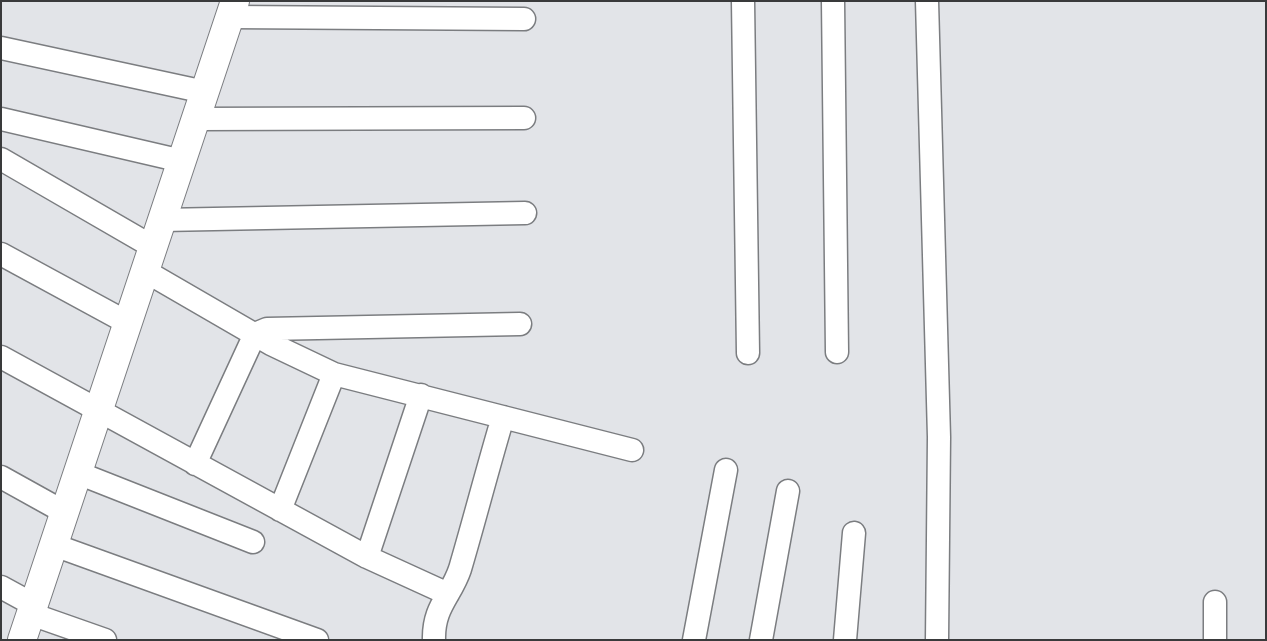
<!DOCTYPE html>
<html>
<head>
<meta charset="utf-8">
<style>
  body { margin:0 }
  #map { position:relative; width:1267px; height:641px; overflow:hidden; background:#e2e4e8; font-family:Lato,sans-serif }
  canvas { display:block }
  .frame { position:absolute; inset:0; border:2px solid #393a3b; pointer-events:none }
</style>
</head>
<body>
<div id="map">
<canvas width="1267" height="641"></canvas>
<div class="frame"></div>
</div>
<script>
const context = document.querySelector('canvas').getContext('2d');
context.lineJoin = 'round';
function trace(path, color, width, dash) { context.strokeStyle = color; context.lineWidth = width; context.lineCap = dash ? 'butt' : 'round'; context.setLineDash(dash || []); context.stroke(path); }
const street = new Path2D(`
  M743 1 748 353
  M833 1 837 352
  M927 1 939 437 937 640
  M230 17 524 19
  M1 48 205 92
  M1 119 182 161
  M196 119 524 118
  M1 159 153 247
  M162 220 525 213
  M1 254 128 323
  M145 271 271 344 334 374 632 450
  M1 357 367 557 448 594
  M195 464 255 334 267 329 520 324
  M78 473 253 542
  M1 477 64 512
  M280 510 334 374
  M54 545 317 640
  M367 557 421 395
  M1 587 34 605
  M1215 602V640
  M31 614 105 640
  M434 640C433 607 451 596 460 569 475 518 488 467 503 417
  M694 640 726 470
  M761 640 788 491
  M845 640 854 533`);
const secondary = new Path2D(`
  M22 640 235 1`);
trace(street, '#7b7d80', 25);
trace(secondary, '#7b7d80', 30);
trace(street, '#fff', 22);
trace(secondary, '#fff', 28);
</script>
</body>
</html>
